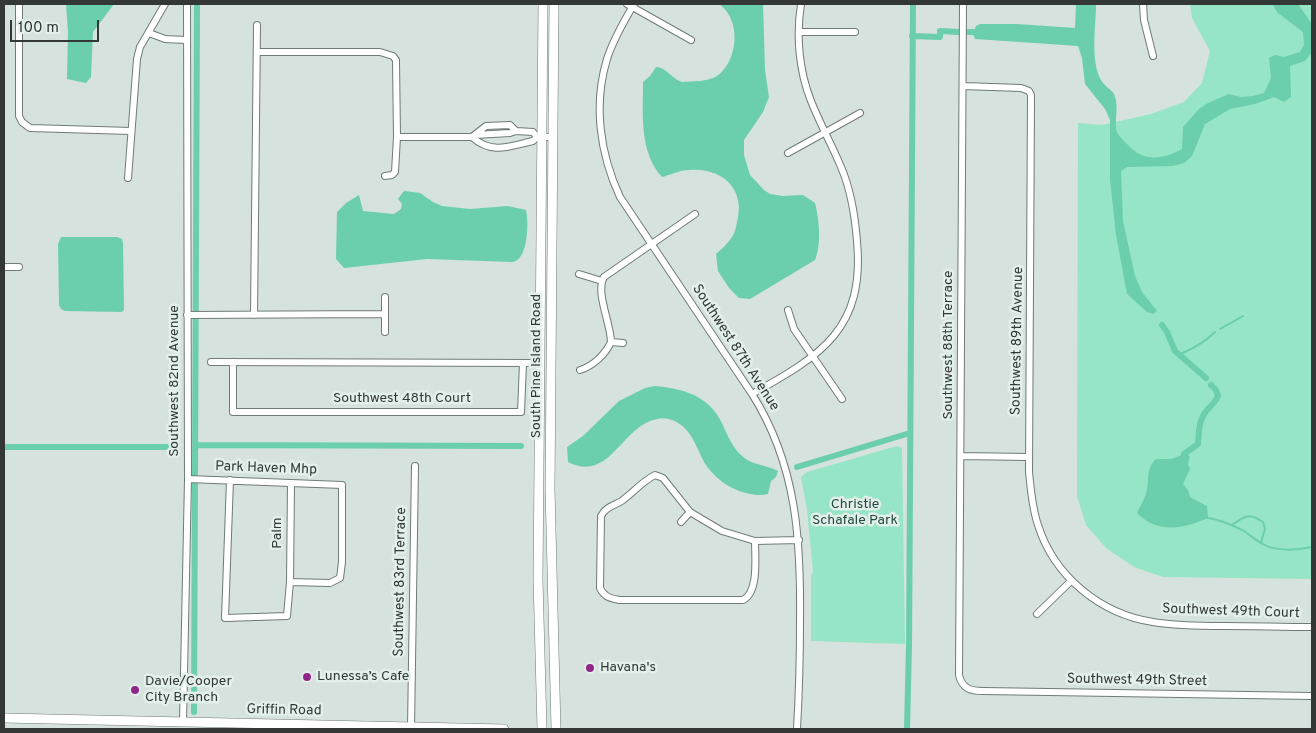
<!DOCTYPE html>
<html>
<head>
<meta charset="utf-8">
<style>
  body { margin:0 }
  #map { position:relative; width:1316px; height:733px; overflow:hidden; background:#d6e2dd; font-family:Overpass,sans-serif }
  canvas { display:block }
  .frame { position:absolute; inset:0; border:5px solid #333836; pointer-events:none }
  .scale { position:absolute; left:10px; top:20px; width:89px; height:22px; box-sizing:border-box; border:2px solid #333836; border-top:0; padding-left:6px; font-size:15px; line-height:18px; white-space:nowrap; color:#333836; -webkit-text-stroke:4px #e3efea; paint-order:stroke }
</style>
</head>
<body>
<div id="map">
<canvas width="1316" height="733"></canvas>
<div class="frame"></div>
<div class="scale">100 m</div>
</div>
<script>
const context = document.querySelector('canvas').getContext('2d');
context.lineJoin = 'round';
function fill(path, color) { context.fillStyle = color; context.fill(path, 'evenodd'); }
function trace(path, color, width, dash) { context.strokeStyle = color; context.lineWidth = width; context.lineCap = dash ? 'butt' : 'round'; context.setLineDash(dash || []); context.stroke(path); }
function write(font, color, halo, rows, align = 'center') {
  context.font = font + ' Overpass,sans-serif'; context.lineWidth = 5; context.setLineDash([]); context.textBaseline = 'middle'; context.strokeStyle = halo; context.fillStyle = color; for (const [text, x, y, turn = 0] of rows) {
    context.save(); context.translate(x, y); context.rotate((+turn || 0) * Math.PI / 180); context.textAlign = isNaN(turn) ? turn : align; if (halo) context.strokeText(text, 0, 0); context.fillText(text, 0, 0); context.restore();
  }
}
fill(new Path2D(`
  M1190 4H1312V579L1163 577 1134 567 1106 548 1086 525 1077 496 1078 123 1102 125 1151 114 1184 102 1202 83 1210 51 1192 18Z
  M897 446 902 448 905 644 811 641V576L813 571 807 510 801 477 807 472Z`), '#96e5c7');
fill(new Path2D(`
  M66 4H114L93 32 91 77 86 83 67 79 68 32Z
  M719 4H763L765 70 769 97 763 112 744 140V155L750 175 764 190 770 194 783 196 803 195 815 203C819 219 822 244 815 260L750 299 739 298 729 288 718 271 716 254C722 249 728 243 732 237 735 233 736 227 737 222 746 189 722 167 689 170 680 170 670 175 662 177 639 152 643 114 643 82L650 76 656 67C666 67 672 79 682 82 692 81 708 82 717 76 738 61 742 20 719 4Z
  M1076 4H1096C1096 25 1090 61 1101 80 1104 86 1111 89 1114 94 1119 104 1115 118 1116 129 1117 135 1123 140 1127 144 1142 162 1163 160 1182 149L1183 127 1199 109 1208 103 1229 94 1241 97 1253 96 1264 93 1271 78 1269 58 1275 55 1284 57 1300 52 1304 45 1303 32 1278 13 1272 4H1298L1312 24V52L1305 61 1290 66 1291 97 1284 102 1274 97 1255 104 1230 109 1205 124 1192 156 1184 163 1173 166 1127 167 1121 171 1123 221 1135 276 1142 292 1157 311 1153 314 1147 312 1127 294 1116 235 1110 179V120L1105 109 1085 84 1082 58 1078 46 975 39 973 34 976 26 980 24H1017L1075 28Z
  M405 191 420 193 433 202 442 206 470 209 508 206 526 210C529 223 528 261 512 262L427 259 344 268 336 259 337 212 346 203 359 195 363 211 394 214 401 209 402 204 398 199 403 192Z
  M61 237H117L122 239 123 243 124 310 122 312 65 311 61 309 59 305 58 244Z
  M655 386C679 388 704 394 718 416 726 429 729 444 741 455 750 465 768 465 778 471L776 477 771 481 768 494C761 496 754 495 746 493 729 489 713 477 704 462 695 444 690 425 669 419 662 417 656 419 650 421 620 433 607 482 568 462L567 447 583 436 619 401 645 388Z
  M1184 454 1190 456 1188 464 1190 469 1183 484 1188 490 1190 497 1207 506 1208 518C1183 529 1158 534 1137 513 1140 506 1144 500 1146 494 1150 481 1145 469 1156 459H1171Z`), '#6bceac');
trace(new Path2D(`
  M1220 329 1243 316
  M1178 355C1193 349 1204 343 1215 332
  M1208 518C1217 519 1235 526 1244 531 1250 535 1256 541 1263 544 1276 552 1298 550 1312 547
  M1232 525C1245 516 1249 512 1263 522L1265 529 1261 542`), '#6bceac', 2);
trace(new Path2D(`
  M968 32H973
  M912 36 940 37V31L959 32
  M1162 325 1167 332 1175 351 1206 378
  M196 445 521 446
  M4 447H175
  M1184 454 1198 444C1199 435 1198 425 1203 416 1207 408 1215 404 1218 396L1216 390 1211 385
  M797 467 910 433
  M194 712 197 4
  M907 729 909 645 913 4`), '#6bceac', 6);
const minor = new Path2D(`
  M19 4V116L22 122 30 128 131 131
  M627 4 691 40
  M634 4C624 21 613 40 607 59 593 105 600 154 620 197L752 394C797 465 801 540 800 622 800 658 799 694 797 729
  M963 4 959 675C962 689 971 691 983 691L1312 696
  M1143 4 1144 20 1153 56
  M799 32H855
  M149 33 165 39 186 40
  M257 52H380L393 56 396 60 397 137 395 172 392 175 385 176
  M963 86 1021 88 1029 91 1031 95 1029 472C1031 490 1032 508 1038 525 1054 576 1100 614 1153 622 1177 626 1201 626 1225 626 1254 626 1283 627 1312 627
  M475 135 510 133 516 131
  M397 137H472C492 155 510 146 533 141L537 137H553
  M472 137 486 126 510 125 516 131 533 132 537 137
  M788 153 860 113
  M128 178 137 59 140 47 165 4
  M4 267H19
  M579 274 602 281
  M788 310 794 329 842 399
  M187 315 384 314
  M254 315 257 25
  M385 332V297
  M611 342 623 343
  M211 362 540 363
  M233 362V412H521L523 363
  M580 370C593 366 605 355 611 342 611 324 595 292 604 277L695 214
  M752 394C822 355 865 329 857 241 855 216 851 190 841 167 832 145 820 124 811 101 799 71 796 36 801 4
  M961 456 1029 457
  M188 479 342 485V562L340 578 330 583 290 582
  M230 480 225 618 287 616 290 582 291 484
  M681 522 690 512
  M755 541C755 557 759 592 743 600H619C610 598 604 597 600 588L601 516C605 508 612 506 620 502 632 494 641 482 655 475L663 478 690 512 722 531 755 541 799 540
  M1037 614 1071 581
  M183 722 188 479 187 4
  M411 728 415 466`);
const major = new Path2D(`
  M554 4 550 489 556 729
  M4 718 504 729
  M542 729 538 579 543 4`);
trace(minor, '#707b77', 8);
trace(major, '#707b77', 10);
trace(minor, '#fff', 6);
trace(major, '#fff', 9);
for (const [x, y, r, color] of [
  [590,668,5,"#912689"],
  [307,677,5,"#912689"],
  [135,690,5,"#912689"]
]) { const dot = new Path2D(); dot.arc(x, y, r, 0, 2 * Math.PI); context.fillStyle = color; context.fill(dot); trace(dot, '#e3efea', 2); }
write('14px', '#333836', '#e3efea', [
  ["Southwest 89th Avenue",1018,341,-89],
  ["Southwest 88th Terrace",949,345,-90],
  ["Southwest 87th Avenue",735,348,57],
  ["South Pine Island Road",537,366,-90],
  ["Southwest 82nd Avenue",175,381,-90],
  ["Southwest 48th Court",402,399],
  ["Park Haven Mhp",266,469,2],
  ["Palm",278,533,-90],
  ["Southwest 83rd Terrace",401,582,-89],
  ["Southwest 49th Court",1231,612,2],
  ["Southwest 49th Street",1137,681,1],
  ["Griffin Road",284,711,1]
]);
write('14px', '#1f4a3c', '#e3efea', [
  ["Christie",855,505],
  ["Schafale Park",855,521]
]);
write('14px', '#333836', '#e3efea', [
  ["Havana's",600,668],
  ["Lunessa’s Cafe",317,677],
  ["Davie/Cooper",145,682],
  ["City Branch",145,698]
], 'left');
</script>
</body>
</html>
